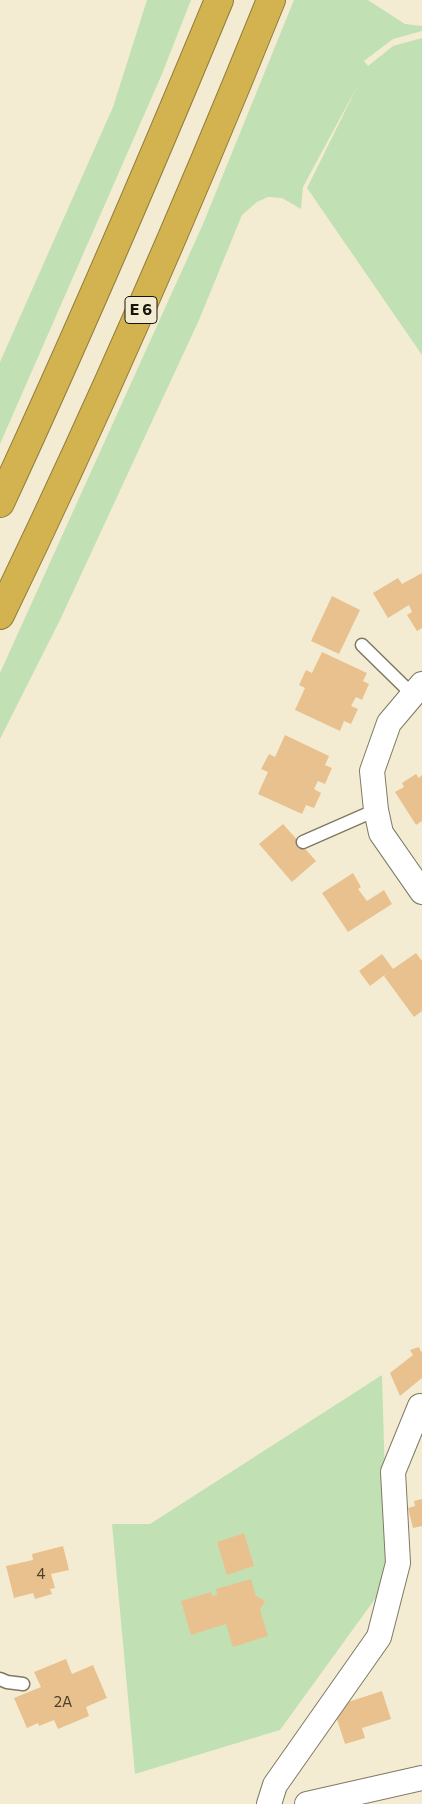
<!DOCTYPE html>
<html>
<head>
<meta charset="utf-8">
<style>
  body { margin:0 }
  canvas { display:block; background:#f3ecd3 }
</style>
</head>
<body>
<canvas width="422" height="1804"></canvas>
<script>
const context = document.querySelector('canvas').getContext('2d');
context.lineJoin = 'round';
function fill(path, color) { context.fillStyle = color; context.fill(path, 'evenodd'); }
function trace(path, color, width, dash) { context.strokeStyle = color; context.lineWidth = width; context.lineCap = dash ? 'butt' : 'round'; context.setLineDash(dash || []); context.stroke(path); }
function write(font, color, halo, rows, align = 'center') {
  context.font = font + ' Commissioner,sans-serif'; context.lineWidth = 4; context.setLineDash([]); context.textBaseline = 'middle'; context.strokeStyle = halo; context.fillStyle = color; for (const [text, x, y, turn = 0] of rows) {
    context.save(); context.translate(x, y); context.rotate((+turn || 0) * Math.PI / 180); context.textAlign = isNaN(turn) ? turn : align; if (halo) context.strokeText(text, 0, 0); context.fillText(text, 0, 0); context.restore();
  }
}
fill(new Path2D(`
  M147 0H191L162 74 0 444V362L113 107Z
  M294 0H368L405 24 422 26V31L393 39 364 61 368 66 393 46 422 38V355L307 188 358 85 303 187 301 209 282 198 268 197 257 202 242 215 199 320 60 620 0 739V673L203 224Z
  M382 1375 388 1581 280 1730 135 1774 112 1524H150Z`), '#c1e1b5');
fill(new Path2D(`
  M422 573V628L417 631 407 615 412 612 409 605 388 618 373 593 398 578 402 584Z
  M332 596 360 610 339 654 311 641Z
  M322 652 367 673 363 681 369 684 362 700 356 697 351 706 358 709 351 724 344 721 340 731 295 710 305 688 299 685 306 670 312 673Z
  M285 735 329 756 325 765 332 768 325 784 318 781 314 789 321 793 314 808 306 805 302 814 258 794 268 772 261 769 269 754 275 757Z
  M416 774 419 778 422 775V821L416 825 395 792 404 787 402 783Z
  M283 824 316 861 292 882 259 844Z
  M353 873 361 887 358 889 367 901 384 890 392 904 348 932 322 893Z
  M416 953 422 961V1011L414 1017 384 976 390 971 370 986 359 971 382 954 393 969Z
  M419 1347 421 1352 422 1351V1378L400 1396 390 1373 413 1355 410 1350Z
  M422 1499V1526L413 1528 408 1508 415 1506 414 1501Z
  M244 1533 254 1566 227 1575 217 1542Z
  M63 1546 69 1570 51 1574 55 1588 50 1589 52 1594 35 1599 33 1593 14 1598 6 1566 33 1560 32 1554Z
  M251 1579 256 1596 265 1601 260 1610 268 1636 233 1647 226 1624 191 1635 181 1601 211 1592 212 1596 217 1595 216 1589Z
  M66 1659 72 1674 93 1665 107 1698 86 1707 89 1716 58 1729 54 1720 39 1726 38 1723 27 1728 14 1698 41 1687 34 1672Z
  M382 1691 391 1719 362 1728 365 1738 345 1744 333 1707Z`), '#e9c18e');
const lane = new Path2D(`
  M362 645 413 695
  M303 842 376 810
  M0 1679 7 1682 23 1684`);
const street = new Path2D(`
  M422 684 389 723 372 771 376 810 381 833 422 892
  M269 1804 275 1785 379 1637 398 1563 393 1472 420 1406
  M307 1804 422 1778`);
const highway = new Path2D(`
  M0 503C77 337 149 169 219 0
  M0 615C98 413 187 208 271 0`);
trace(lane, '#7f7963', 15);
trace(street, '#7f7963', 26);
trace(highway, '#917c38', 30);
trace(lane, '#fff', 12);
trace(street, '#fff', 24);
trace(highway, '#d2b350', 28);
write('15px', '#4c402c', null, [
  ["4",41,1574],
  ["2A",63,1702]
]);
for (const [x, y, w] of [
  [141,310,32]
]) { const box = new Path2D(); box.roundRect(x - w / 2, y - 13.5, w, 27, 4); context.fillStyle = '#f3ecd3'; context.fill(box); trace(box, '#17150c', 1); }
write('bold 16px', '#17150c', null, [
  ["E 6",141,310]
]);
</script>
</body>
</html>
